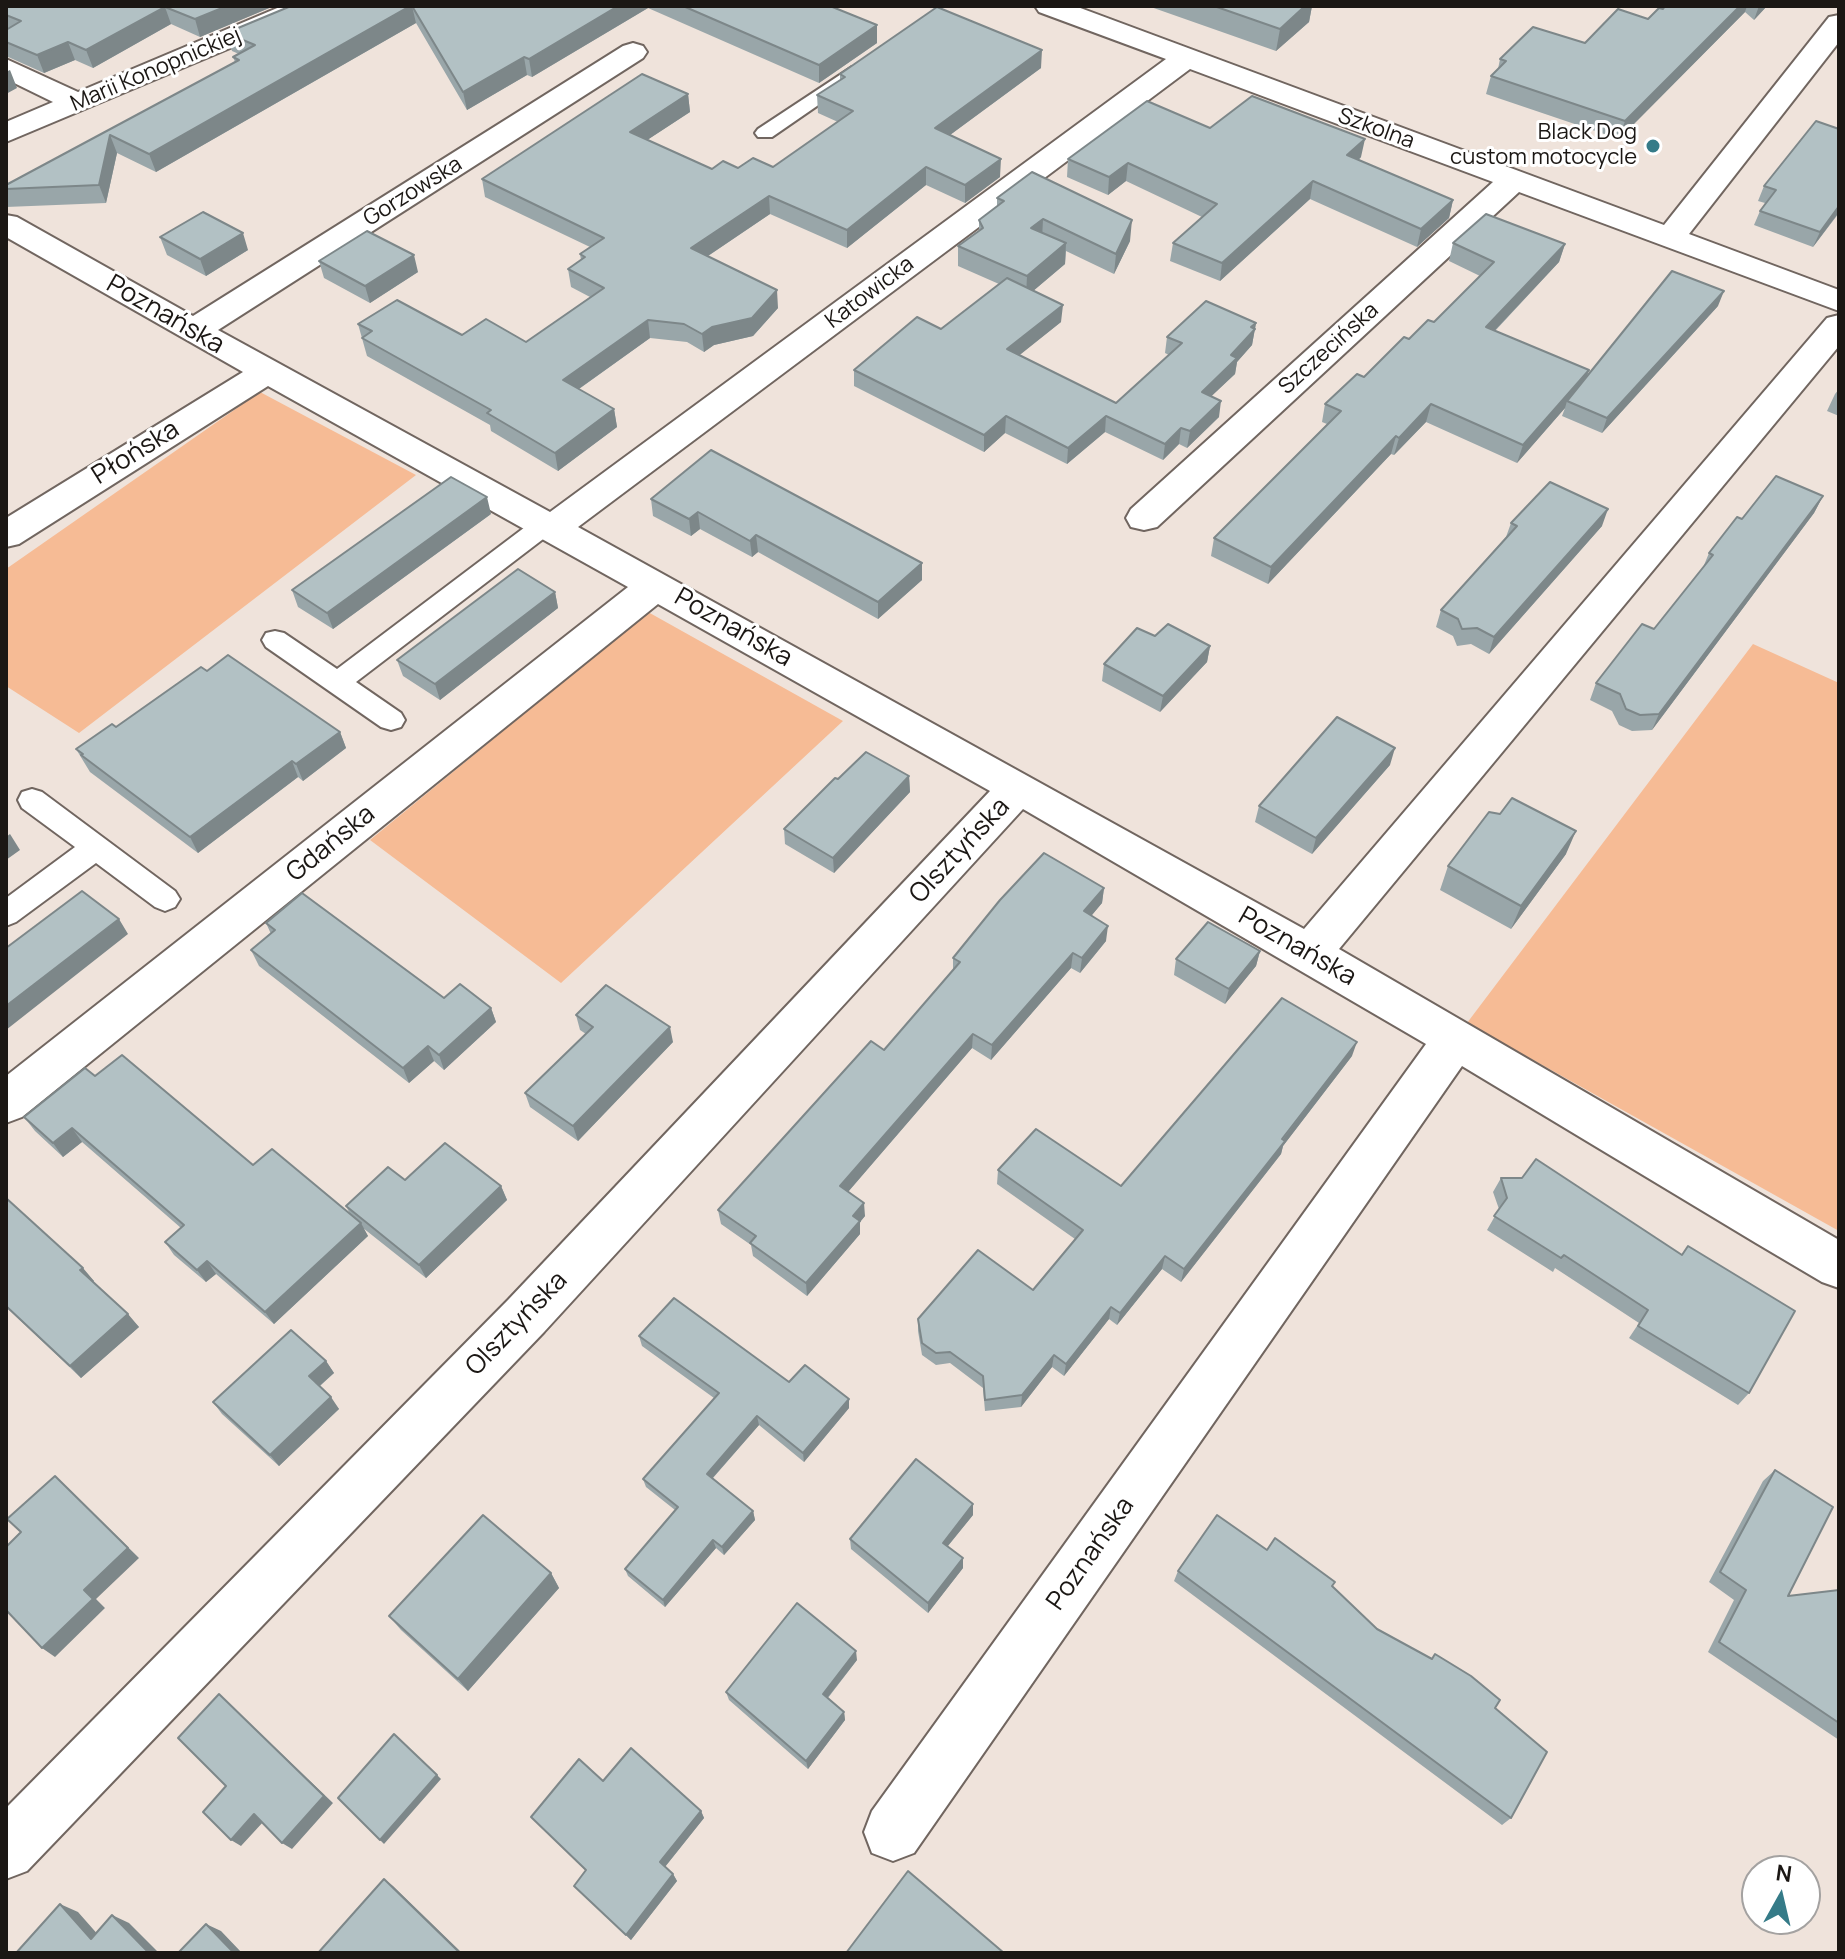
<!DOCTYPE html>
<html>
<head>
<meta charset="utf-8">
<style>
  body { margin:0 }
  #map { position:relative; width:1845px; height:1959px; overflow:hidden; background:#efe3db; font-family:Manrope,sans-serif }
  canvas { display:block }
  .frame { position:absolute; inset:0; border:8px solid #1b1714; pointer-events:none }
  .north { position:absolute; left:1741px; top:1855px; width:80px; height:80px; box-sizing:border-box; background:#fff; border:2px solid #a4a2a1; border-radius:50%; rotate:8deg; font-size:22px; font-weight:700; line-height:32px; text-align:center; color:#1b1714 }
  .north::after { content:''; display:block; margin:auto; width:28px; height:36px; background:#357b88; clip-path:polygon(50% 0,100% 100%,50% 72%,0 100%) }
</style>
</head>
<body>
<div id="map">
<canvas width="1845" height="1959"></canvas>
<div class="frame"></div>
<div class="north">N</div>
</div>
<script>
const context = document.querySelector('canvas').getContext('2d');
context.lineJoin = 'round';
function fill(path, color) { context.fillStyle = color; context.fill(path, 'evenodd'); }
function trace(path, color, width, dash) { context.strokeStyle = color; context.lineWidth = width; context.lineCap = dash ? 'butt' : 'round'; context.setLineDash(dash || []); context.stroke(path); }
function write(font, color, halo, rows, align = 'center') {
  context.font = font + ' Manrope,sans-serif'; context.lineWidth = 6; context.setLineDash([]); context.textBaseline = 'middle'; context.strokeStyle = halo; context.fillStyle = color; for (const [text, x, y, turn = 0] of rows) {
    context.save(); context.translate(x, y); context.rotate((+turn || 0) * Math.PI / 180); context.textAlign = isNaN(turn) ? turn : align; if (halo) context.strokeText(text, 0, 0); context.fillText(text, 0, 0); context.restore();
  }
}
fill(new Path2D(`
  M260 392 416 475 79 733 6 686V569Z
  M648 612 843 721 561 983 370 840Z
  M1753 644 1839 683V1231L1467 1023Z`), '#f6bb95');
const service = new Path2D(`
  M852 67 859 69 862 73 859 77 772 137H758L755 133 758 129Z
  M546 516 555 518 558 524 555 530 356 682 401 713 405 720 401 727 391 730 381 727 266 647 262 640 266 633 275 631 284 633 337 669 537 518Z
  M32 789 42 792 175 891 180 899 175 907 165 911 155 907 96 863 16 922 6 926V898L75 847 22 808 18 800 22 792Z`);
const minor = new Path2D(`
  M282 6H320L316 12 6 142V122L53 102 6 79V59L78 92Z
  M1035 6H1075L1664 225 1829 17 1839 15V42L1689 234 1839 290V311L1519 192 1157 527 1144 530 1131 527 1126 518 1131 509 1493 182 1190 69 578 527 1304 929 1827 318 1839 315V346L1339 949 1839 1240V1288L1822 1282 1756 1243 1462 1066 914 1853 893 1861 872 1853 864 1832 872 1811 1426 1044 1023 809 544 1332 27 1871 6 1879V1808L508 1300 990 791 658 604 22 1117 6 1123V1076L628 587 268 386 19 544 6 547V518L243 372 6 237V215L17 217 193 316 623 46 633 43 643 46 647 52 643 58 218 330 550 512 1166 59 1039 12Z`);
trace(service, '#716660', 4);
trace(minor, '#716660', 4);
fill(service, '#fff');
fill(minor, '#fff');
fill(new Path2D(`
  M6 6H274L200 37 171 24 93 68 75 60 44 73 6 56Z
  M291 6H830L877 43 819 83 648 8 532 77 527 75 467 110 416 23 156 172 117 153 106 203 6 207V185L235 62 233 57 239 54 232 51 226 33Z
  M1148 6H1312L1309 22 1276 51Z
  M1665 6H1767L1754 20 1745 12 1619 139 1486 94 1491 76 1498 69 1500 59 1585 43 1648 19Z
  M1041 68 950 135 1000 177 965 203 926 185 847 248 770 214 708 256 778 308 753 336 714 345 704 352 687 342 650 338 579 389 614 409 617 427 558 471 491 431 490 425 367 356 358 324 526 342 590 297 571 287 568 269 581 260 580 254 590 247 485 197 482 179 688 94 690 112 647 140 712 169 773 167 838 122 818 113 817 95 840 80V74Z
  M1210 128 1361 157 1359 160 1453 200 1449 218 1417 247 1310 199 1220 281 1170 261 1173 243 1202 217 1126 181 1108 195 1067 177 1068 159Z
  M1839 129V213L1813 247 1754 225 1760 211 1765 203 1758 201 1764 186Z
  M997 198 1130 241 1114 274 1066 251 1065 264 1033 291 1061 322 1019 355 1116 403 1169 355 1165 353 1167 337 1256 323 1252 345 1237 362 1235 374 1211 396 1219 417 1187 448 1179 444 1163 460 1105 432 1067 464 1005 433 984 452 854 386V370L941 329 999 284 958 266V246L979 231V220L997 206Z
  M160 237 248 250 206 276 167 255Z
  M1453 243 1565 244 1559 262 1495 331 1589 370 1586 378 1718 306 1602 433 1562 416 1565 408 1517 463 1426 422 1394 455 1391 454 1268 584 1211 556 1214 538 1327 424 1322 422 1325 404 1364 377 1409 339 1434 322 1480 276 1449 261Z
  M319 261 418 272 370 303 324 278Z
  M1839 389V416L1827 411 1835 394Z
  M711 450 922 580 878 619 758 552 752 557 700 529 691 536 653 516 651 499Z
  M1823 496 1814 513 1652 730 1632 731 1619 725 1612 711 1590 700 1596 683 1654 629 1702 570 1709 553 1742 519Z
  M491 514 333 629 298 607 292 590Z
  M1511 523 1602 526 1489 654 1471 644 1457 646 1453 636 1436 627 1441 610 1506 537Z
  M555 592 558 608 440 700 403 676 397 660Z
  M1155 636 1210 646 1207 662 1160 712 1102 681 1104 664Z
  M207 671 340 732 346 748 303 781 298 777 198 853 90 772 76 749 116 727Z
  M1390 765 1312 854 1255 822 1259 806Z
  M909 776 910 792 834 873 785 844 784 829 838 779Z
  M1566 854 1511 929 1440 890 1448 866Z
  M1104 888 1102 903 1091 916 1106 941 1080 973 1071 968 991 1060 972 1048 848 1192 865 1216 860 1222V1234L807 1296 753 1256 751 1245 721 1224 718 1210 884 1050 953 970V958Z
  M266 923 444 998 491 1008 496 1022 444 1070 434 1061 409 1083 259 966 251 950 271 934Z
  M1260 951 1256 966 1225 1004 1174 975 1176 959Z
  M576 1015 673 1042 578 1141 530 1107 525 1093 586 1034 580 1030Z
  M1352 1056 1283 1146 1281 1154 1181 1282 1162 1269 1117 1325 1109 1319 1064 1376 1052 1367 1021 1407 985 1411 983 1388 950 1363 936 1365 922 1355 918 1331V1319L1033 1290 1075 1239 997 1184 998 1170 1121 1186Z
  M95 1076 253 1165 350 1214 346 1206 405 1180 501 1186 507 1200 426 1278 363 1228 368 1236 274 1324 216 1274 206 1282 174 1255 165 1242 181 1228 82 1142 63 1157 35 1131 24 1117Z
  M1501 1178 1682 1255 1688 1246 1749 1393 1738 1405 1629 1338 1639 1323 1555 1268 1553 1272 1487 1230 1499 1209 1493 1192Z
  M6 1198 94 1281 93 1282 139 1327 81 1378 6 1307Z
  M639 1336 849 1399V1408L804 1462 759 1425 713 1478 753 1511 755 1520 724 1555 716 1548 665 1607 628 1576 625 1569 675 1510 646 1487 643 1479 714 1398 642 1346Z
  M326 1361 334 1373 320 1386 339 1409 279 1466 222 1414 213 1402Z
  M1775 1470 1788 1596 1839 1590V1740L1708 1652 1734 1600 1709 1582 1763 1481Z
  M973 1515 948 1546 963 1558V1568L928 1613 851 1549 850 1539Z
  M1267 1550 1332 1586 1377 1629 1431 1659 1435 1654 1495 1708 1511 1818 1502 1825 1174 1581 1178 1571Z
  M551 1573 559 1588 468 1691 401 1630 389 1616Z
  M857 1660 828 1698 844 1712 845 1720 808 1769 729 1700 726 1692Z
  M603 1781 701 1811 704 1818 665 1867 673 1874 677 1881 631 1940 574 1886 586 1871 531 1817Z`), '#99a6a9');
fill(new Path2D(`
  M227 6H274L200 37 195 19Z
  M410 6H412L416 23 156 172 149 154Z
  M618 6H648V8L532 77 529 59Z
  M1305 6H1312L1309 22 1276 51 1280 29Z
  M1740 6H1747L1745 12 1619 139 1625 121Z
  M1759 6H1767L1754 20Z
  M165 7 171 24 93 68 86 50Z
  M877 25V43L819 83V65Z
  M68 42 75 60 44 73 37 55Z
  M1042 50 1041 68 935 146V128Z
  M524 57 527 75 467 110 463 92Z
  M10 70 17 88 6 94V72Z
  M688 94 690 112 632 150 630 132Z
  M110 135 117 153 106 203 99 185Z
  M1365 139 1361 157 1343 173 1347 155Z
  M1001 159 1000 177 965 203V185Z
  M1128 163 1126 181 1108 195 1109 177Z
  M926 167V185L847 248V230Z
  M1313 181 1310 199 1220 281 1222 263Z
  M769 196 770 214 693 266 691 248Z
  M1453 200 1449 218 1417 247 1421 229Z
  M1839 206V212L1813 247 1820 232Z
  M1043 219 1042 240 1031 228Z
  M1132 220 1130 241 1114 274 1116 254Z
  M243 233 248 250 206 276 200 259Z
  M1066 243 1065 264 1026 297 1027 276Z
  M1565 244 1559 262 1481 345 1486 327Z
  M414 255 418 272 370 303 365 286Z
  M777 290 778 308 753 336 714 345 704 352 702 334 712 327Z
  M1724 291 1718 306 1602 433 1607 418Z
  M1063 305 1061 322 1006 366 1007 349Z
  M648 320 650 338 566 398 563 380Z
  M1256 323 1252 345 1237 362 1235 374 1199 408 1202 392Z
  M1589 370 1583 387 1567 401 1565 408 1517 463 1523 445Z
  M1221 401 1219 417 1187 448 1190 431Z
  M1431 404 1426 422 1394 455 1399 438Z
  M614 409 617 427 558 471 555 453Z
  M1006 416 1005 433 984 452V435Z
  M1106 416 1105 432 1067 464 1068 448Z
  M1181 428 1179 444 1163 460 1165 444Z
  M1396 436 1391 454 1268 584 1271 567Z
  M1823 496 1814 513 1652 730 1659 714Z
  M487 497 491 514 333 629 327 613Z
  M1608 509 1602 526 1489 654 1494 637Z
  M698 512 700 529 691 536 689 519Z
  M756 535 758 552 752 557 750 541Z
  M922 563V580L878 619V602Z
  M555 592 558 608 440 700 435 684Z
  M1210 646 1207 662 1160 712 1163 696Z
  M340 732 346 748 303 781 296 764Z
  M1395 748 1390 765 1312 854 1316 838Z
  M292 761 298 777 198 853 190 837Z
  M909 776 910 792 834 873 833 858Z
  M1576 831 1566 854 1511 929 1521 906Z
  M10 834 20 850 6 860V837Z
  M1104 888 1102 903 1082 927 1084 911Z
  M119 919 128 934 6 1030V1006Z
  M1108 926 1106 941 1080 973 1082 958Z
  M1260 951 1256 966 1225 1004 1229 989Z
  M1073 953 1071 968 991 1060 992 1045Z
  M491 1008 496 1022 444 1070 439 1055Z
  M670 1027 673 1042 578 1141 573 1126Z
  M973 1034 972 1048 841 1200 840 1186Z
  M1357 1042 1352 1056 1283 1146 1281 1154 1181 1282 1184 1269Z
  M428 1046 434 1061 409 1083 403 1068Z
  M72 1128 82 1142 63 1157 53 1143Z
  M501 1186 507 1200 426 1278 419 1265Z
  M864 1203 865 1216 860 1222V1234L807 1296 806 1283 853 1216Z
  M361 1223 368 1236 274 1324 265 1312Z
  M1165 1256 1162 1269 1117 1325 1120 1313Z
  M207 1261 216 1274 206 1282 197 1270Z
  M83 1268 94 1281 91 1283 80 1270Z
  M1111 1307 1109 1319 1064 1376 1066 1364Z
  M128 1314 139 1327 81 1378 70 1366Z
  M1054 1355 1052 1367 1021 1407 1022 1395Z
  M326 1361 334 1373 317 1388 309 1376Z
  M331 1397 339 1409 279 1466 270 1455Z
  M849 1399V1408L804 1462 803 1453Z
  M757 1416 759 1425 709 1482 707 1474Z
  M67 1487 139 1558 96 1599 105 1608 55 1657 42 1648 84 1590Z
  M973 1504V1515L942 1553 943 1543Z
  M753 1511 755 1520 724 1555 722 1547Z
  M713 1540 716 1548 665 1607 663 1600Z
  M963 1558V1568L928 1613V1603Z
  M551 1573 559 1588 468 1691 458 1679Z
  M856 1651 857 1660 824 1702 823 1694Z
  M219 1694 333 1803 292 1849 282 1843Z
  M844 1712 845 1720 808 1769 806 1761Z
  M437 1775 441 1779 384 1844 380 1840Z
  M701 1811 704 1818 664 1868 660 1862Z
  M254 1814 264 1821 241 1846 231 1840Z
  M673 1874 677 1881 631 1940 626 1935Z
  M384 1879 393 1886 462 1953H460Z
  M60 1904 78 1912 108 1946 91 1939Z
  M112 1915 129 1923 159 1953H149Z
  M206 1924 221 1931 242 1953H234Z`), '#7d8789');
const building = new Path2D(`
  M6 6H227L195 19 165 7 86 50 68 42 37 55 6 42V30L21 21 6 15Z
  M291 6H410L149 154 110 135 99 185 6 189V185L239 60 233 57 255 45 226 33Z
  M412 6H618L529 59 524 57 463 92Z
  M683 6H830L877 25 819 65Z
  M1214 6H1305L1280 29Z
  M1665 6H1740L1625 121 1491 76 1506 61 1500 59 1533 27 1585 43 1618 9 1648 19 1659 8 1663 9Z
  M937 7 1042 50 935 128 1001 159 965 185 926 167 847 230 769 196 691 248 777 290 752 318 712 327 702 334 684 324 648 320 563 380 614 409 555 453 487 413 491 410 362 338 372 331 358 324 397 300 462 335 486 319 526 342 604 288 568 269 585 257 580 254 604 238 482 179 642 74 688 94 630 132 712 169 723 161 738 168 753 158 773 167 853 111 817 95 845 77 840 74Z
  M1252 96 1365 139 1347 155 1453 200 1421 229 1313 181 1222 263 1173 243 1217 204 1128 163 1109 177 1068 159 1147 101 1210 128Z
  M1816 121 1839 129V206L1820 232 1760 211 1776 190 1764 186Z
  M1032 172 1132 220 1116 254 1043 219 1031 228 1066 243 1027 276 958 246 983 228 979 220 1004 201 997 198Z
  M203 212 243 233 200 259 160 237Z
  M1486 214 1565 244 1486 327 1589 370 1523 445 1431 404 1399 438 1396 436 1271 567 1214 538 1341 411 1325 404 1357 374 1364 377 1404 337 1409 339 1428 320 1434 322 1494 262 1453 243Z
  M367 231 414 255 365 286 319 261Z
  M1672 271 1724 291 1607 418 1567 401Z
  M1007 278 1063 305 1007 349 1116 403 1182 343 1167 337 1206 301 1256 323 1251 327 1255 329 1231 355 1237 358 1202 392 1221 401 1190 431 1181 428 1165 444 1106 416 1068 448 1006 416 984 435 854 370 917 317 941 329Z
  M711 450 922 563 878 602 756 535 750 541 698 512 689 519 651 499Z
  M1776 476 1823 496 1659 714 1640 715 1626 709 1620 694 1596 683 1642 624 1654 629 1713 555 1709 553 1737 517 1742 519Z
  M451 477 487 497 327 613 292 590Z
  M1550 482 1608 509 1494 637 1477 628 1462 629 1458 619 1441 610 1517 526 1511 523Z
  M518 569 555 592 435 684 397 660Z
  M1168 624 1210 646 1163 696 1104 664 1137 628 1155 636Z
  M228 655 340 732 296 764 292 761 190 837 81 755 83 754 76 749 112 724 116 727 201 667 207 671Z
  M1337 717 1395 748 1316 838 1259 806Z
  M866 752 909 776 833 858 784 829 835 778 838 779Z
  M1512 798 1576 831 1521 906 1448 866 1489 812 1500 814Z
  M1044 853 1104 888 1084 911 1108 926 1082 958 1073 953 992 1045 973 1034 840 1186 864 1203 853 1216 860 1221 806 1283 750 1243 756 1236 718 1210 871 1041 884 1050 960 962 953 958 1000 900Z
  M82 891 119 919 6 1006V948Z
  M302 893 444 998 460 984 491 1008 439 1055 428 1046 403 1068 251 950 275 930 266 923Z
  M1208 922 1260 951 1229 989 1176 959Z
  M606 985 670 1027 573 1126 525 1093 593 1027 576 1015Z
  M1282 998 1357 1042 1282 1139 1285 1141 1184 1269 1165 1256 1120 1313 1111 1307 1066 1364 1054 1355 1022 1395 985 1400 983 1376 950 1352 936 1353 922 1343 918 1319 978 1250 1033 1290 1083 1230 998 1170 1036 1129 1121 1186Z
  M122 1055 253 1165 272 1149 361 1223 265 1312 207 1261 197 1270 165 1242 184 1225 72 1128 53 1143 24 1117 85 1068 95 1076Z
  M445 1143 501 1186 419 1265 346 1206 388 1167 405 1180Z
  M1536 1159 1682 1255 1688 1246 1795 1311 1749 1393 1638 1326 1648 1310 1564 1255 1561 1258 1494 1216 1507 1198 1501 1178H1522Z
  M6 1198 83 1268 80 1270 128 1314 70 1366 6 1306Z
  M674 1298 789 1382 805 1365 849 1399 803 1453 757 1416 707 1474 753 1511 722 1547 713 1540 663 1600 625 1569 678 1507 643 1479 719 1393 639 1336Z
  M291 1330 326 1361 309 1376 331 1397 270 1455 213 1402Z
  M916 1459 973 1504 943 1543 963 1558 928 1603 850 1539Z
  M1775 1470 1833 1507 1788 1596 1839 1590V1723L1719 1642 1746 1590 1720 1572Z
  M55 1476 128 1548 84 1590 93 1599 42 1648 6 1610V1547L21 1532 7 1519Z
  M483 1515 551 1573 458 1679 389 1616Z
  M1217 1515 1267 1550 1275 1538 1335 1582 1332 1586 1377 1629 1432 1659 1435 1654 1471 1676 1500 1700 1495 1708 1547 1752 1511 1818 1178 1571Z
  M797 1603 856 1651 823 1694 844 1712 806 1761 726 1692Z
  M219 1694 324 1796 282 1843 254 1814 231 1840 203 1812 226 1786 178 1738Z
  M394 1734 437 1775 380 1840 338 1798Z
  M631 1748 701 1811 660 1862 673 1874 626 1935 574 1886 586 1870 531 1817 579 1759 603 1781Z
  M908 1871 1004 1953H846Z
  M384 1879 460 1953H318Z
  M60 1904 91 1939 112 1915 149 1953H16Z
  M206 1924 234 1953H178Z`);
fill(building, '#b2c1c4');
trace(building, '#7d8789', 2);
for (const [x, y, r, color] of [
  [1653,146,8,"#357b88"]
]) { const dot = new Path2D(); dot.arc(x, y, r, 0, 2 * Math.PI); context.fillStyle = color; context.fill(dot); trace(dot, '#fff', 3); }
write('22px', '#1b1714', '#fff', [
  ["Marii Konopnickiej",156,70,-23],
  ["Szkolna",1376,129,20],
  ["Gorzowska",413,192,-32],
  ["Katowicka",870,293,-37],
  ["Szczecińska",1329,349,-42]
]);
write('22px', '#1b1714', '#fff', [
  ["Black Dog",1637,133],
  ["custom motocycle",1637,158]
], 'right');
write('26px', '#1b1714', '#fff', [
  ["Poznańska",165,315,30],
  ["Płońska",136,453,-32],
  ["Poznańska",733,628,30],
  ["Gdańska",331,844,-39],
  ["Olsztyńska",960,851,-47],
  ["Poznańska",1297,947,30],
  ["Olsztyńska",517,1324,-46],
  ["Poznańska",1091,1554,-55]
]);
</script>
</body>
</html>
